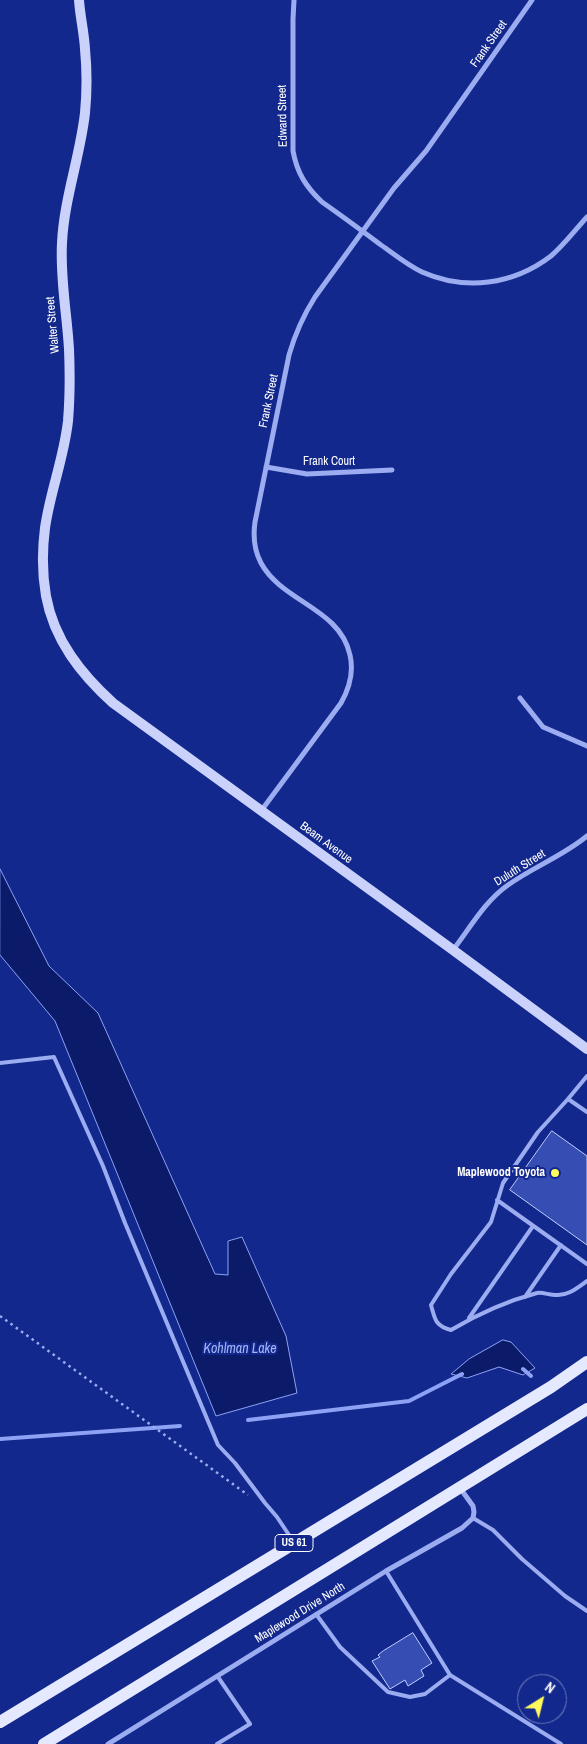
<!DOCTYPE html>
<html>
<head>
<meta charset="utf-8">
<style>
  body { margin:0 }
  #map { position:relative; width:587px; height:1744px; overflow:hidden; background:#13288d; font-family:"Archivo Narrow",sans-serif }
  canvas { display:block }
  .north { position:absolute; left:517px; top:1674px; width:50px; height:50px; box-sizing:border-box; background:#13288d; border:1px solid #717ebb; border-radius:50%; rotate:36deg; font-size:14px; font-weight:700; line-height:20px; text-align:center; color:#fff }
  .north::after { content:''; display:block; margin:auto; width:18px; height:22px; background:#fffa5b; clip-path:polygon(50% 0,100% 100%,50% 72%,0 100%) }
</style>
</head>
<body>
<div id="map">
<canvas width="587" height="1744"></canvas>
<div class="north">N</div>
</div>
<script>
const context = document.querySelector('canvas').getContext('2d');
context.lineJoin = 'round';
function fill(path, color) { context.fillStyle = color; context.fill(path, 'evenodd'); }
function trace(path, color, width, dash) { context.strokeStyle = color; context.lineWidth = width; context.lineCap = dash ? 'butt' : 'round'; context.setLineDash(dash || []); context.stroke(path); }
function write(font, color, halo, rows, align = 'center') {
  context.font = font + ' "Archivo Narrow",sans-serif'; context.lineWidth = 4; context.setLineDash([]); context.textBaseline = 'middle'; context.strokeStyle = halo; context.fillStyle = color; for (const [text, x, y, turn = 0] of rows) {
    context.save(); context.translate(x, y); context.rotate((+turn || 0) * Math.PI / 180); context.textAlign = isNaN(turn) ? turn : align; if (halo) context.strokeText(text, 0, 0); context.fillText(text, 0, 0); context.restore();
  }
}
const water = new Path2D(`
  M0 869 49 966 98 1013 215 1274 228 1275V1241L242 1237 286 1336 297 1393 216 1416 55 1021 0 955Z
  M503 1340 511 1342 535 1368 523 1375 499 1367 467 1378 451 1374 469 1359Z`);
fill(water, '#0b1b69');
trace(water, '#8da2f4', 1);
trace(new Path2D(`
  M523 1369 531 1376
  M248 1420 409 1401 462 1374
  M0 1439 180 1426`), '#8da2f4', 4);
const building = new Path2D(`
  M552 1131 587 1156V1245L510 1190Z
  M413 1633 432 1663 421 1670 424 1676 408 1686 405 1680 390 1689 372 1661 380 1657 378 1655 383 1651Z`);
fill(building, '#364eb4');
trace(building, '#c2cdfc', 1);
trace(new Path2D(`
  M0 1316 248 1495`), '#9bacf1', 2.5, [2.5, 4]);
trace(new Path2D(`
  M0 1063 54 1057 103 1166 125 1223 218 1445 235 1463 265 1503 277 1517 293 1541
  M587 1076 568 1099 587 1112
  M568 1099 538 1132 503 1183 491 1222 451 1274 431 1305C435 1319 435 1326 451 1330 478 1314 507 1301 537 1293 543 1292 549 1295 556 1295 568 1296 577 1288 587 1281
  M497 1200 587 1264
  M525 1297 561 1245
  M469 1318 533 1226
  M473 1518 493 1530 522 1559 565 1596 587 1611
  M386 1571 450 1675 561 1744
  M316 1614 340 1647 388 1692 410 1697 425 1694 450 1675
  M217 1744 250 1724 218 1677`), '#9bacf1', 4);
trace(new Path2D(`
  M294 0 293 19V151C297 173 306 187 322 202 342 216 361 230 381 245 394 254 407 265 422 272 465 291 513 285 551 256 564 245 575 230 587 217
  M266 467 307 474 392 470
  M520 698 543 727 587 746
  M261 811 341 703C350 687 354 672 350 655 340 608 282 602 261 563 254 550 253 536 255 522L289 355C295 334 303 316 315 297L394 188 426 151 532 0
  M453 950C470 928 485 901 508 885 533 867 563 856 587 836
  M108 1744 386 1571 462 1528 473 1518 474 1512 473 1506 460 1488`), '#9bacf1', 5);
trace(new Path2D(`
  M79 0C80 16 84 32 85 49 87 70 87 92 85 113 80 157 64 199 62 243 60 279 67 314 69 349 70 373 70 397 68 421 64 458 50 492 45 528 42 551 42 573 46 596 54 640 81 674 113 703L453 950 587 1049`), '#cad2fc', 10);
trace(new Path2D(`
  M0 1722 551 1387 587 1362
  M44 1744 587 1409`), '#e5e9ff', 12);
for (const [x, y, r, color] of [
  [555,1173,5,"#fffa5b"]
]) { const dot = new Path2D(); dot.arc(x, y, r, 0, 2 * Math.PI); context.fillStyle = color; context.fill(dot); trace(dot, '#13288d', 2); }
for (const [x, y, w] of [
  [294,1543,38]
]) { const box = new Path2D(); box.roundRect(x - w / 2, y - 8.5, w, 17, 4); context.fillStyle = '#13288d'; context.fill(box); trace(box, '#fff', 1); }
write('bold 11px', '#fff', null, [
  ["US 61",294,1543]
]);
write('12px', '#fff', '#13288d', [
  ["Frank Street",489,44,-55],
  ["Edward Street",283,116,-91],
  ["Walter Street",53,325,-95],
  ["Frank Street",269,401,-78],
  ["Frank Court",329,462],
  ["Beam Avenue",326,843,36],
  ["Duluth Street",520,868,-32],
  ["Maplewood Drive North",300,1613,-32]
]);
write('bold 12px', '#fff', '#13288d', [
  ["Maplewood Toyota",545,1173]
], 'right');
write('italic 14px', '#a7b7f8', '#13288d', [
  ["Kohlman Lake",240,1349]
]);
</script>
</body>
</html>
